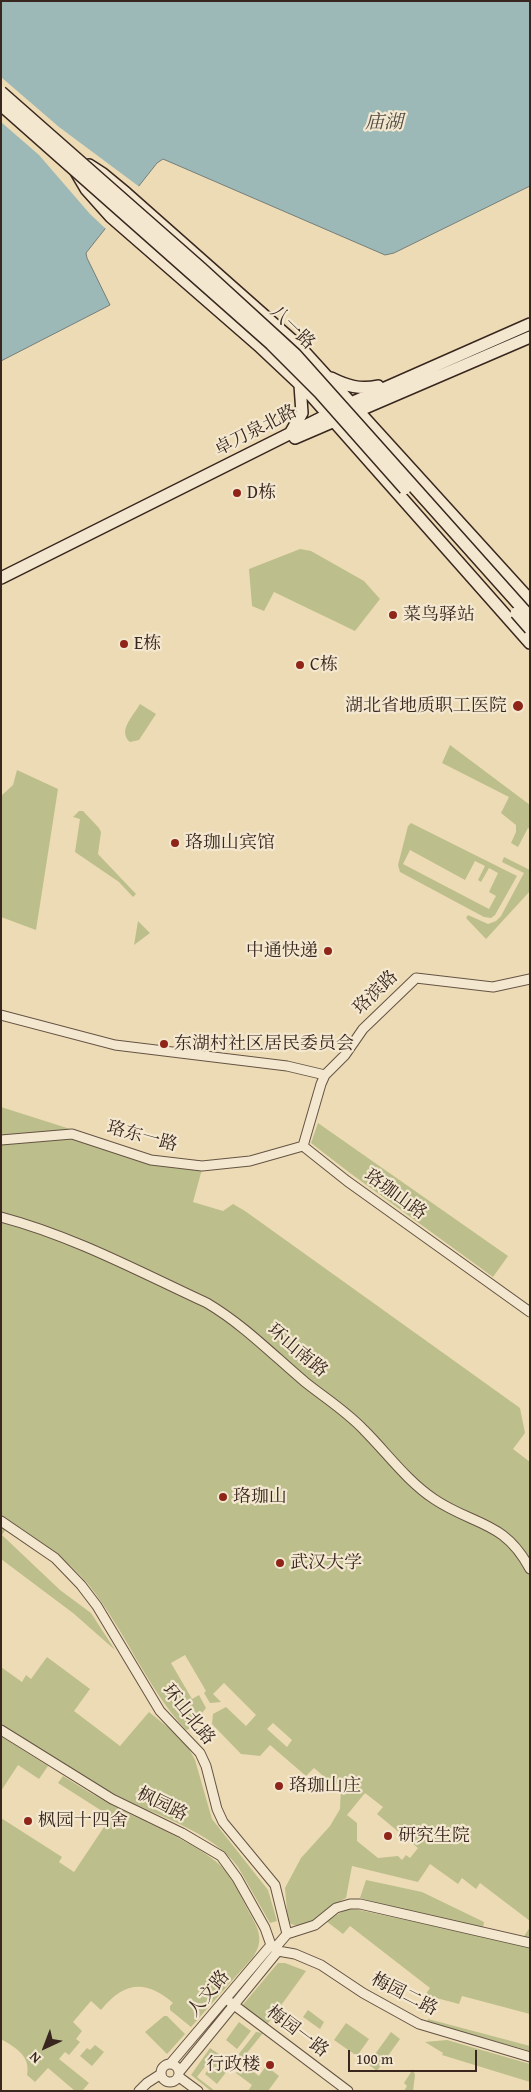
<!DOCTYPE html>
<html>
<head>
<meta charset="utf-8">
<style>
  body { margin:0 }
  #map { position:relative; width:531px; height:2092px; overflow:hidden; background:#eddbb5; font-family:"Gentium Book Plus",serif }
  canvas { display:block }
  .frame { position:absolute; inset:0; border:2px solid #38261f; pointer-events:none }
  .north { position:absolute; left:20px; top:2022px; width:50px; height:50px; -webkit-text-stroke:4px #f3e8cf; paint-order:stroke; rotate:223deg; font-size:14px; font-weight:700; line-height:20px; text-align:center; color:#38261f }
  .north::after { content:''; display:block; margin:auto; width:18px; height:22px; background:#38261f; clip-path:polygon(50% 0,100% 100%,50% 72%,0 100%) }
  .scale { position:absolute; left:348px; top:2050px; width:129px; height:22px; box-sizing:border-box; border:2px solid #38261f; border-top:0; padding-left:6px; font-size:15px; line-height:18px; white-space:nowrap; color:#38261f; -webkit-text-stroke:4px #f3e8cf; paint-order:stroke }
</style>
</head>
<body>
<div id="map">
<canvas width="531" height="2092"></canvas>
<div class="frame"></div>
<div class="north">N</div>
<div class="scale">100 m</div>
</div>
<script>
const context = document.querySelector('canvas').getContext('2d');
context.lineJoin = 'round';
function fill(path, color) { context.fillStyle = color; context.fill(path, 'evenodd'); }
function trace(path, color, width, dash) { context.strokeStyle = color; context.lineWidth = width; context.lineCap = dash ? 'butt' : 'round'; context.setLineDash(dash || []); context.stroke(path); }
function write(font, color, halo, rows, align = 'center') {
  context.font = font + ' "Gentium Book Plus","Noto Serif SC",serif'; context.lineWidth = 4.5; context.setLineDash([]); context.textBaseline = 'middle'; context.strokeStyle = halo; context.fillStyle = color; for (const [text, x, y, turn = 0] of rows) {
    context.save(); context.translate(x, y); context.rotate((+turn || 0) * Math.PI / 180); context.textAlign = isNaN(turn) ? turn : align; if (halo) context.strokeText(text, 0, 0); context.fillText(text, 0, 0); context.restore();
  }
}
fill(new Path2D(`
  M300 549 311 551 364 581 380 599 355 631 274 592 264 611 252 606 249 569Z
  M140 704 156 714 139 740 130 742C117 731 134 715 140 704Z
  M450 745 530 805V829L528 828 518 847 511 843 516 832V825L501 813 509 797 442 763Z
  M17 770 58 789 36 930 1 917V796L13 785Z
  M79 811H83L99 828 101 832 98 854 136 894 133 897 119 882 75 852 80 819 73 817Z
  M411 823 517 876 495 915 491 918 484 917 400 872 398 865 408 826ZM410 850 465 880 475 861 485 866 478 880 481 882 489 868 498 873 489 892 496 896 489 909 403 864Z
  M504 857 530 870V891L486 939 466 918 468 915 488 924 496 921 501 916 524 873 502 862Z
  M138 921 150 933 134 945Z
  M1 1107 152 1155 204 1162 193 1202 223 1211 233 1204 245 1211 520 1408 525 1433 513 1449 530 1462V1921L480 1883 476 1889 462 1878 458 1884 430 1864 418 1882 352 1866 346 1898C340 1901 334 1904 329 1908 317 1917 307 1930 291 1924L288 1922 285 1888 301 1858 330 1826 340 1809 341 1785 329 1781 314 1768 306 1776 270 1745 260 1756 241 1754 212 1724 213 1714 226 1707 246 1726 256 1715 224 1683 213 1694 221 1702 210 1703 204 1693 206 1691 185 1655 171 1663 192 1699 199 1695 206 1708 189 1729 186 1730C146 1687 125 1630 88 1584 67 1559 39 1540 11 1522L2 1535 60 1590 91 1613 115 1650 73 1613 1 1559ZM273 1723 292 1740 287 1747 267 1729ZM365 1793 383 1807 377 1814 418 1848 410 1858 406 1855 402 1860 398 1856 378 1858 357 1841V1823L347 1815Z
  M318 1123 508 1256 493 1277 350 1173 311 1143Z
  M47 1657 90 1689 74 1711 120 1746 149 1712 181 1738 188 1747 195 1760 212 1819 268 1890 277 1921 270 1923 238 1867C211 1830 155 1816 116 1795 77 1774 38 1749 1 1724V1667L22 1682 26 1675 31 1679Z
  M1 1736 48 1766 39 1779 18 1765 1 1791Z
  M63 1776C79 1786 95 1796 112 1805 143 1822 196 1842 221 1866 233 1879 241 1897 249 1912 258 1928 265 1940 253 1957L191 2027 170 2010V2006L173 2003C145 1979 124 1982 101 2010L91 2001 73 2022 82 2031 76 2039 80 2042 69 2055 65 2052 59 2059 89 2083 82 2091H75L48 2068 35 2082 27 2075C31 2056 16 2048 1 2039V1818L62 1857 59 1862 74 1872 106 1824 98 1818 102 1811 58 1783Z
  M366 1880 422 1892 484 1922 483 1928 421 1915 360 1898Z
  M347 1909 359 1910 519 1944 530 1927V2014L462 1996 459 2004 425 1995 430 1988 350 1926 343 1934 326 1921Z
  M278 1963H285L306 1971 266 2026 241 2007Z
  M308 2010 324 2022 320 2029 303 2017Z
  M164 2016H167L185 2034 167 2054 145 2032Z
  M428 2019 530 2046V2051L427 2022Z
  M239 2022 251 2031 237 2049 226 2040Z
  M346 2023 369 2039 357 2056 334 2040Z
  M256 2032 263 2033 238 2064V2055Z
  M391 2032 400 2039 377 2071 368 2064Z
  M447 2040 530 2064V2082L442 2055 443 2053 425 2042Z
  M95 2045 104 2052 92 2066 80 2056 87 2048 90 2050Z
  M210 2048 223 2057 220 2061 213 2056 197 2077 215 2091H211L191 2075Z
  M214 2062 227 2071 217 2084 205 2074Z
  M243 2064 259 2076 266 2066 279 2076 268 2091H248L252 2085 236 2073Z
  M413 2069 415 2075 413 2091H404L407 2086 404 2083Z`), '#bcbf8b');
const water = new Path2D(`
  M1 1H530V186L394 253 385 255 163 159 157 163 86 253 87 258 110 305 1 361Z`);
fill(water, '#9db9b7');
trace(water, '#757e7a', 1);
fill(new Path2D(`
  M1 77 59 127 141 188 107 230 90 214 39 155 1 122Z`), '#eddbb5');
const street = new Path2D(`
  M1 1015 115 1045 287 1066 325 1075 345 1055 363 1029 416 978 493 987 530 979
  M1 1140 72 1134 151 1160 202 1166 250 1161 303 1146
  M303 1146 347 1181 530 1312
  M303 1146 321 1084 325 1075
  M1 1217C73 1236 140 1272 207 1303 244 1325 273 1355 305 1382 325 1398 346 1411 364 1430 387 1453 407 1481 434 1499 474 1526 504 1520 530 1569
  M1 1521 55 1558 81 1585 97 1606 160 1711 200 1753 206 1766 217 1809 223 1822 275 1885 287 1934
  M1 1730 112 1799 182 1833 221 1856 237 1878 265 1928 271 1945 278 1951 295 1954 321 1965 363 1993 419 2024 530 2057
  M275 1948 287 1934 315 1925 336 1908 350 1904H360L530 1943
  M230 2002 348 2091
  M171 2063 271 1945
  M161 2073a9 9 0 1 1 18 0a9 9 0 1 1-18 0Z
  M180 2071 278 1951
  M179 2077 198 2091
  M139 2091 147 2083 161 2074`);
const secondary = new Path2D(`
  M89 165 103 174 126 193 300 347 530 600
  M76 172 86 189 111 217 258 345 309 393 530 643
  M331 378C347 386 360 390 378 386
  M291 432 302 413 300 385
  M295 438 530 337
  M1 578 351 403 530 324`);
trace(street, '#655344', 11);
trace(secondary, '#38261f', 14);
trace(street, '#f3e8cf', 9);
trace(secondary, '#f3e8cf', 11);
const secondaryBridge = new Path2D(`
  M1 92 202 269 295 354 530 617
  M1 105 271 344 320 393 405 489
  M516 613 530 629`);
trace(secondaryBridge, '#38261f', 14, []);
trace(secondaryBridge, '#f3e8cf', 11);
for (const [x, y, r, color] of [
  [237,493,5,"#8f2418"],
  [393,615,5,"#8f2418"],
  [124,644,5,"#8f2418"],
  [300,665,5,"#8f2418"],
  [518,706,6,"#8f2418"],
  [175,843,5,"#8f2418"],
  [328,951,5,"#8f2418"],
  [164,1044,5,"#8f2418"],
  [223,1497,5,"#8f2418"],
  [280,1563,5,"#8f2418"],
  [279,1786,5,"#8f2418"],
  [28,1821,5,"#8f2418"],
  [388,1836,5,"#8f2418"],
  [270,2065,5,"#8f2418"]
]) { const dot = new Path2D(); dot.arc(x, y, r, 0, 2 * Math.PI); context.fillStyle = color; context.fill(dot); trace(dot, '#f3e8cf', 2); }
write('18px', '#38261f', '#f3e8cf', [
  ["八一路",292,328,44],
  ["卓刀泉北路",256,431,-27],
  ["珞滨路",376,993,-44],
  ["珞东一路",142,1137,15],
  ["珞珈山路",395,1195,36],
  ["环山南路",297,1351,40],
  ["环山北路",188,1715,51],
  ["枫园路",162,1805,26],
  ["人文路",209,1994,-50],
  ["梅园二路",404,1995,27],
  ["梅园一路",297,2032,37]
]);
write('18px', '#38261f', '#f3e8cf', [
  ["D栋",247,493],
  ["菜鸟驿站",403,615],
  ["E栋",134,644],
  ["C栋",310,665],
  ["湖北省地质职工医院",507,706,"right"],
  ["珞珈山宾馆",185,843],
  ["中通快递",318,951,"right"],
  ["东湖村社区居民委员会",174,1044],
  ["珞珈山",233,1497],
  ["武汉大学",290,1563],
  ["珞珈山庄",289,1786],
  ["枫园十四舍",38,1821],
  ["研究生院",398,1836],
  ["行政楼",260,2065,"right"]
], 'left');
write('italic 19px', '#514b45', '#f3e8cf', [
  ["庙湖",384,123]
]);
</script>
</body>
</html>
